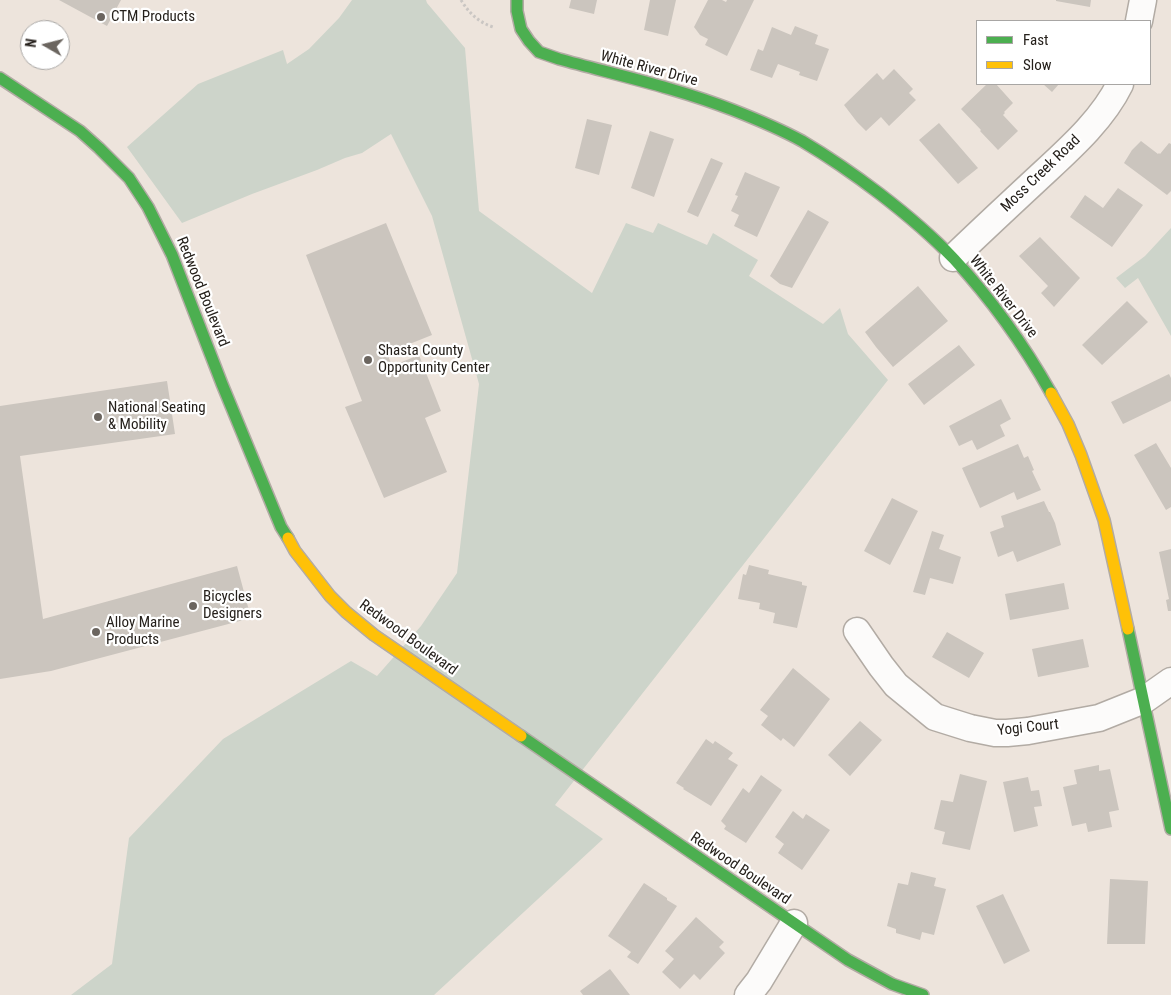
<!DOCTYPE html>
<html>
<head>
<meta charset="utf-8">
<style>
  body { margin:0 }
  #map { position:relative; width:1171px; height:995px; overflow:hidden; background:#ede4dc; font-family:"Roboto Condensed",sans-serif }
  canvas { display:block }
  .legend { position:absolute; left:976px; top:20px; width:175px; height:65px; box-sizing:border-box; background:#fff; border:1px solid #a8a6a4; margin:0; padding:6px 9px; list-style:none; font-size:15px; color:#25201b }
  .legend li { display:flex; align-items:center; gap:10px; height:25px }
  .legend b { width:25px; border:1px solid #a8a6a4 }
  .north { position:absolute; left:20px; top:20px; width:50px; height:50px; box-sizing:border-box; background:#fff; border:1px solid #a8a6a4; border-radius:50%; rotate:278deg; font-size:14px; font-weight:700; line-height:20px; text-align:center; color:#25201b }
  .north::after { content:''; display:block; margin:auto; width:18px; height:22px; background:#6b655f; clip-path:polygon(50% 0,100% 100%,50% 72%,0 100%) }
</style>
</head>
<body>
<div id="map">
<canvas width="1171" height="995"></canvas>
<ul class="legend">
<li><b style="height:6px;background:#4caf50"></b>Fast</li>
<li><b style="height:6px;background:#ffc107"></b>Slow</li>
</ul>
<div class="north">N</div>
</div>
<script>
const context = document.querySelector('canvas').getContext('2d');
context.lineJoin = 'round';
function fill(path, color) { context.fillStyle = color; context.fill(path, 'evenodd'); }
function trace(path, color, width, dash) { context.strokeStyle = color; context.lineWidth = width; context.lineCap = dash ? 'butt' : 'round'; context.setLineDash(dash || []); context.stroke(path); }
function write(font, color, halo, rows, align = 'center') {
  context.font = font + ' "Roboto Condensed",sans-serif'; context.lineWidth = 4.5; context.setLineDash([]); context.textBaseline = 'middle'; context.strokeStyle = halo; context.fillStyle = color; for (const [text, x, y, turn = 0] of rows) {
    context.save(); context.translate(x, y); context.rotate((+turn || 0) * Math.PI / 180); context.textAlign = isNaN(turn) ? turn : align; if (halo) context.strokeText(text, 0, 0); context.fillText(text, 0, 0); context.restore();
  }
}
fill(new Path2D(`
  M352 0H426L427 3 465 48 479 211 592 293 626 223 653 233 658 223 707 245 713 233 758 260 749 276 823 324 840 308 848 334 888 380 555 805 603 839 434 995H71L112 964 129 838 223 739 351 661 377 676 421 626 457 573 479 384 432 216 391 134 362 153 345 158 317 170 252 194 182 223 127 147 198 84 283 50 287 64 309 49 339 18Z
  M1171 228V336L1138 278 1125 288 1116 278 1145 256Z`), '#cdd4ca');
fill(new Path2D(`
  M59 0H121L107 26Z
  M571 0H597L594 14 569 8Z
  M650 0H676L668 36 644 30Z
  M708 0H722L726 2 727 0H754L727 56 705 45 708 39 700 35 694 27Z
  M1056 0H1091L1090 7 1056 1Z
  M795 26 818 35 815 44 829 49 817 81 799 75 800 72 778 64 772 78 750 70 758 49 763 51 772 27 791 35Z
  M894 69 913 89 909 93 916 100 889 126 881 117 866 131 857 122 844 105 877 73 883 80Z
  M987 84H996L1013 103 1004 112 1005 113 1003 115 1018 131 998 150 980 131 981 130 961 109Z
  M1043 84H1059L1052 92Z
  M587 119 612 125 599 175 575 168Z
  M939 123 978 168 958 184 919 140Z
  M650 131 674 139 654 197 631 188Z
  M1141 141 1158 154 1159 153 1160 154 1169 143 1171 144V191L1167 195 1124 163 1132 150Z
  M711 158 723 163 698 217 687 212Z
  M745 172 780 187 757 237 734 226 739 215 731 211 738 196 735 195Z
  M1118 188 1143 205 1112 247 1070 217 1085 195 1103 208Z
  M808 210 829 222 792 288 780 284 770 276Z
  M386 223 432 335 387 353 392 366 419 355 441 411 425 418 447 472 384 498 345 407 362 401 306 255Z
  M1040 237 1080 278 1054 307 1041 293 1048 286 1019 256Z
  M918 286 948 321 893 367 876 347 865 332Z
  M1127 301 1148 322 1102 365 1082 345Z
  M959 345 975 365 924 405 908 384Z
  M1169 374 1171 378V401L1123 424 1111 402Z
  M167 381 175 434 20 456 43 619 237 566 251 618 51 671 0 679V406Z
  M1001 399 1011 419 1000 425 1005 436 977 450 972 440 959 446 949 426Z
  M1156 443 1171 468V507L1166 510 1134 455Z
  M1018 444 1024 458 1028 456 1034 470 1032 471 1041 490 1017 500 1014 492 980 508 962 468Z
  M892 498 918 511 890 565 864 551Z
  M1044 501 1049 512H1050L1055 523 1061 545 1017 562 1013 551 998 557 990 532 1004 527 1001 516Z
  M932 531 944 535 939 549 961 557 953 584 930 578 925 595 913 592Z
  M1171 549V611H1168L1166 600 1169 599 1159 552Z
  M749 565 769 570 768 574 802 582V585L807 586 797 628 773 623 775 613 759 609 760 603 738 599 743 574 746 575Z
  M1064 583 1069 609 1010 620 1005 594Z
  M947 632 984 653 969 678 932 657Z
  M1083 639 1089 667 1038 677 1032 649Z
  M793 668 830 699 794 747 783 738 781 741 761 725 768 716 760 710Z
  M860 721 882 740 850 776 828 755Z
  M706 739 713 744 715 741 733 753 728 759 738 765 711 806 683 789 684 788 676 783Z
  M1099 765V771L1110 769 1119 810 1109 812 1112 827 1088 832 1086 823 1072 826 1063 787 1077 784 1074 770Z
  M960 774 987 781 970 850 942 844 945 832 934 829 941 800 953 802Z
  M761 775 782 790 746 843 724 829 726 826 721 821 743 788 749 793Z
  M1028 777 1031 791 1039 790 1042 806 1034 807 1038 826 1014 832 1003 782Z
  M793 811 803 819 806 814 830 830 802 870 778 853 784 844 775 837Z
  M911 872 936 878 934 886 946 889 934 935 922 932 920 940 896 933V929L887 926 898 883 908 885Z
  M1110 879 1148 881 1145 944H1107Z
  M644 883 667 898V900L677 906 638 964 627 957 631 952 608 936Z
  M1003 894 1030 951 1004 964 976 906Z
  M696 917 724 942 719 947 725 953 700 980 694 974 680 989 662 972 674 959 665 951Z
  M610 969 630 995H583L580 991Z`), '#cbc5be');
const street = new Path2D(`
  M1139 21 1143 0
  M953 258C981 231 1009 205 1037 179 1067 151 1102 121 1120 84
  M857 631 881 666 896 685 935 717 970 728 995 733H1007L1028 731 1099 718 1144 700 1171 681
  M748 995 759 981 794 923`);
const fast = new Path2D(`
  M517 0V11L521 29 529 41 539 52 559 59C617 75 677 88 733 110 756 119 780 129 802 141 829 157 855 175 880 194 906 214 931 235 954 259 991 299 1024 345 1051 393
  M0 78 80 131 99 148 129 178 148 207 172 255 222 384 281 527 288 538
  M1128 629 1171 829
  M521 736 848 960 892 984 923 995`);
const slow = new Path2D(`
  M1051 393 1068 424 1081 455 1104 520 1128 629
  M288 538 295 551 330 596 346 612 374 635 521 736`);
trace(street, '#b2aba4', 29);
trace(fast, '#b2aba4', 14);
trace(slow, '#b2aba4', 14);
trace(new Path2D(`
  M461 0C469 13 478 22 493 27`), '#cac6c3', 3, [2.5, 2.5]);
trace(street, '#fcfbfa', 26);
trace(fast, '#4caf50', 11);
trace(slow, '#ffc107', 11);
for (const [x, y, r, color] of [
  [101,17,5,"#6b655f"],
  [368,360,5,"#6b655f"],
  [98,417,5,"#6b655f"],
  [193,606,5,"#6b655f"],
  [96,632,5,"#6b655f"]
]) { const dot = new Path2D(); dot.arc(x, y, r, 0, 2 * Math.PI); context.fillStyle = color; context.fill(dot); trace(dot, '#fff', 2); }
write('15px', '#25201b', '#fff', [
  ["CTM Products",111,17],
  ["Shasta County",378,351],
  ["Opportunity Center",378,368],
  ["National Seating",108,408],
  ["& Mobility",108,425],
  ["Bicycles",203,597],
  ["Designers",203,614],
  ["Alloy Marine",106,623],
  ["Products",106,640]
], 'left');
write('15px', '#25201b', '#fff', [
  ["White River Drive",649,69,15],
  ["Moss Creek Road",1041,174,-44],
  ["Redwood Boulevard",202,292,68],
  ["White River Drive",1003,297,52],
  ["Redwood Boulevard",408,638,36],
  ["Yogi Court",1028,728,-6],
  ["Redwood Boulevard",740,869,34]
]);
</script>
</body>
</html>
